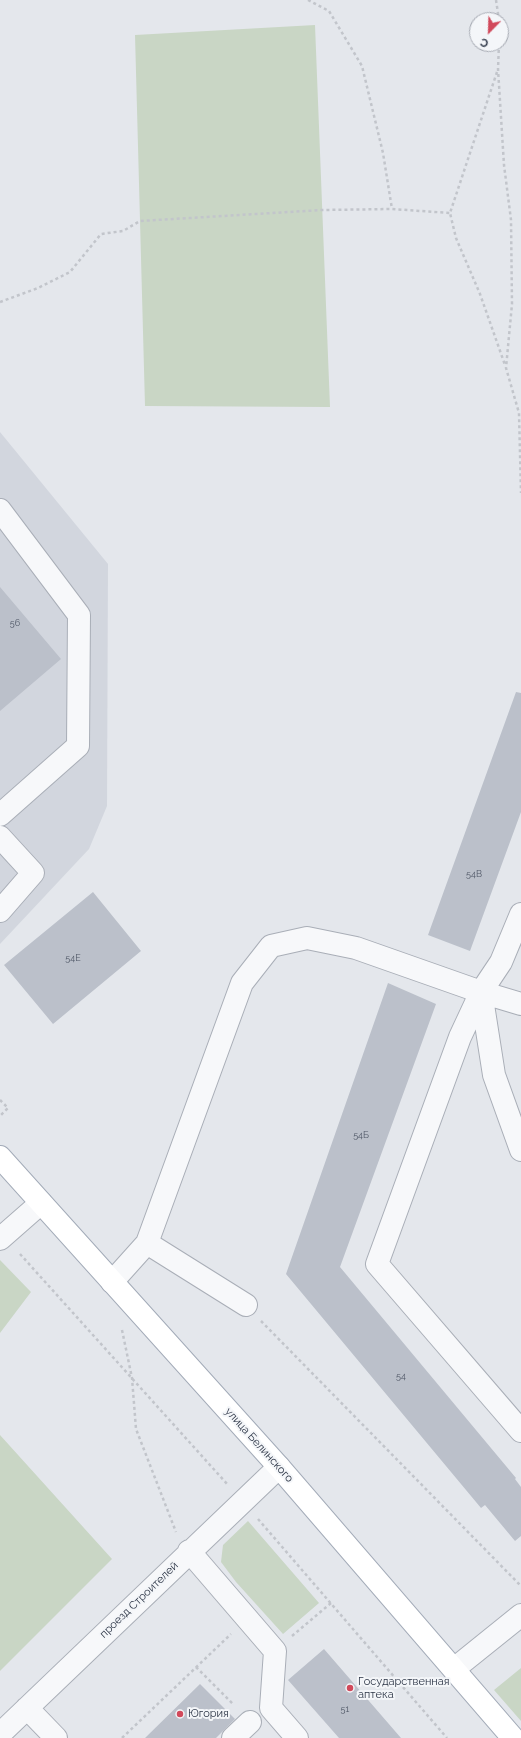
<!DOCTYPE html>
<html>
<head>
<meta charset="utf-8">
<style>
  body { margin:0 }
  #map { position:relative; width:521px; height:1738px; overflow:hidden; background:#e4e7ec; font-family:Raleway,sans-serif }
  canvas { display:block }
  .north { position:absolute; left:469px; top:12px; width:40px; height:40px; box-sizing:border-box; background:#f4f6f9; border:1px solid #a4a8b1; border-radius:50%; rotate:203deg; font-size:11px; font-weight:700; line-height:16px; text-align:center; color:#2b3445 }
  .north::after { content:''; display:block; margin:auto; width:14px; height:18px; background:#d1495b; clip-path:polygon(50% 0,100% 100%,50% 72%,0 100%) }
</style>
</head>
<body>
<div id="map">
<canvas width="521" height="1738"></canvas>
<div class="north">С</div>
</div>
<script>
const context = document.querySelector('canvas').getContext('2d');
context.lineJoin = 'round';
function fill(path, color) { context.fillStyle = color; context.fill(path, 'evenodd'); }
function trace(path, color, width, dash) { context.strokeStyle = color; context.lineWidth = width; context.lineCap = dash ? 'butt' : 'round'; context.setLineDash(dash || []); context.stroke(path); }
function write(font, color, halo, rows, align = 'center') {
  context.font = font + ' Raleway,sans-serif'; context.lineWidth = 4; context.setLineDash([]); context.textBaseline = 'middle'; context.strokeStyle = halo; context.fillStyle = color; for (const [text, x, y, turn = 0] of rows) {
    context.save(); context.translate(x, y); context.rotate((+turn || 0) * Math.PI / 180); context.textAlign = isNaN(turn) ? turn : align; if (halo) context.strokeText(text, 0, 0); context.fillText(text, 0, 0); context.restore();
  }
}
fill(new Path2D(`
  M0 432 108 564 107 806 89 849 0 944Z`), '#d2d6de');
fill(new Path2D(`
  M315 25 330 407 145 406 135 35Z
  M0 1260 31 1292 0 1333Z
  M0 1435 112 1559 0 1671Z
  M248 1521 319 1603 283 1634 236 1582 221 1562 223 1545Z
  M521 1668V1721L494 1690Z`), '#c9d6c5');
fill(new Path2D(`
  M0 587 61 659 0 711Z
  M516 692 521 693V812L470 951 428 935Z
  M93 892 141 951 53 1024 4 965Z
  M388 983 436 1004 340 1267 516 1478 515 1479 521 1487V1536L515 1541 485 1505 481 1508 286 1274Z
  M324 1649 401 1738H339L288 1680Z
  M200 1684 235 1719 216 1738H145Z`), '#bbc0ca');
const minor = new Path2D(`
  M0 510 79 615 78 746 0 815
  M0 837 33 873 0 911
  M521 914 501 962 481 992 460 1037 377 1264 521 1431
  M481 992 494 1075 521 1150
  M0 1239 41 1203
  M147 1243 246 1305
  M112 1282 147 1243 242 983 271 946 307 938 356 948 481 992 521 1004
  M189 1551 275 1651 271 1708 297 1738
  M454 1669 521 1615
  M27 1708 56 1738
  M0 1734 279 1467
  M233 1738 250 1722`);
const major = new Path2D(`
  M0 1157 279 1467 513 1738`);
trace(minor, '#a9aeb7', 24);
trace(major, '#a3abb8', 24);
trace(new Path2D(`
  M308 0 329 11 362 66 383 153 392 209
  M496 0 499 20
  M499 44 498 69 504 165 511 220 512 304 506 368 519 413 521 493
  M497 72 450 213 456 238 480 294 505 365
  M0 302 38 288 70 272 101 234 123 231 140 221 322 210 392 209 450 213
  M0 1100 8 1108 0 1116
  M20 1254 228 1485
  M261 1321 521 1586
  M122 1330 132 1378 136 1429 176 1532
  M258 1519 447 1738
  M292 1636 331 1603
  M196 1667 234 1705
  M122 1738 231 1634`), '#c2c5cb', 2.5, [3, 3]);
trace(minor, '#f7f8fa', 22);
trace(major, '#fff', 22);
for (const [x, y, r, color] of [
  [350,1688,4,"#d1495b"],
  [180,1714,4,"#d1495b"]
]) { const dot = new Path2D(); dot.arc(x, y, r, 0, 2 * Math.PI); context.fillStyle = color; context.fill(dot); trace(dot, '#f4f6f9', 1.5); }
write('9px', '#4f5766', null, [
  ["56",15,623],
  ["54В",474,874],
  ["54Е",73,958],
  ["54Б",361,1135],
  ["54",401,1376],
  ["51",345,1709]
]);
write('11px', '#2b3445', '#f4f6f9', [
  ["улица Белинского",259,1445,48],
  ["проезд Строителей",139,1600,-44]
]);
write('11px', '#2b3445', '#f4f6f9', [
  ["Государственная",358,1682],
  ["аптека",358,1695],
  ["Югория",188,1714]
], 'left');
</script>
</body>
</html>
